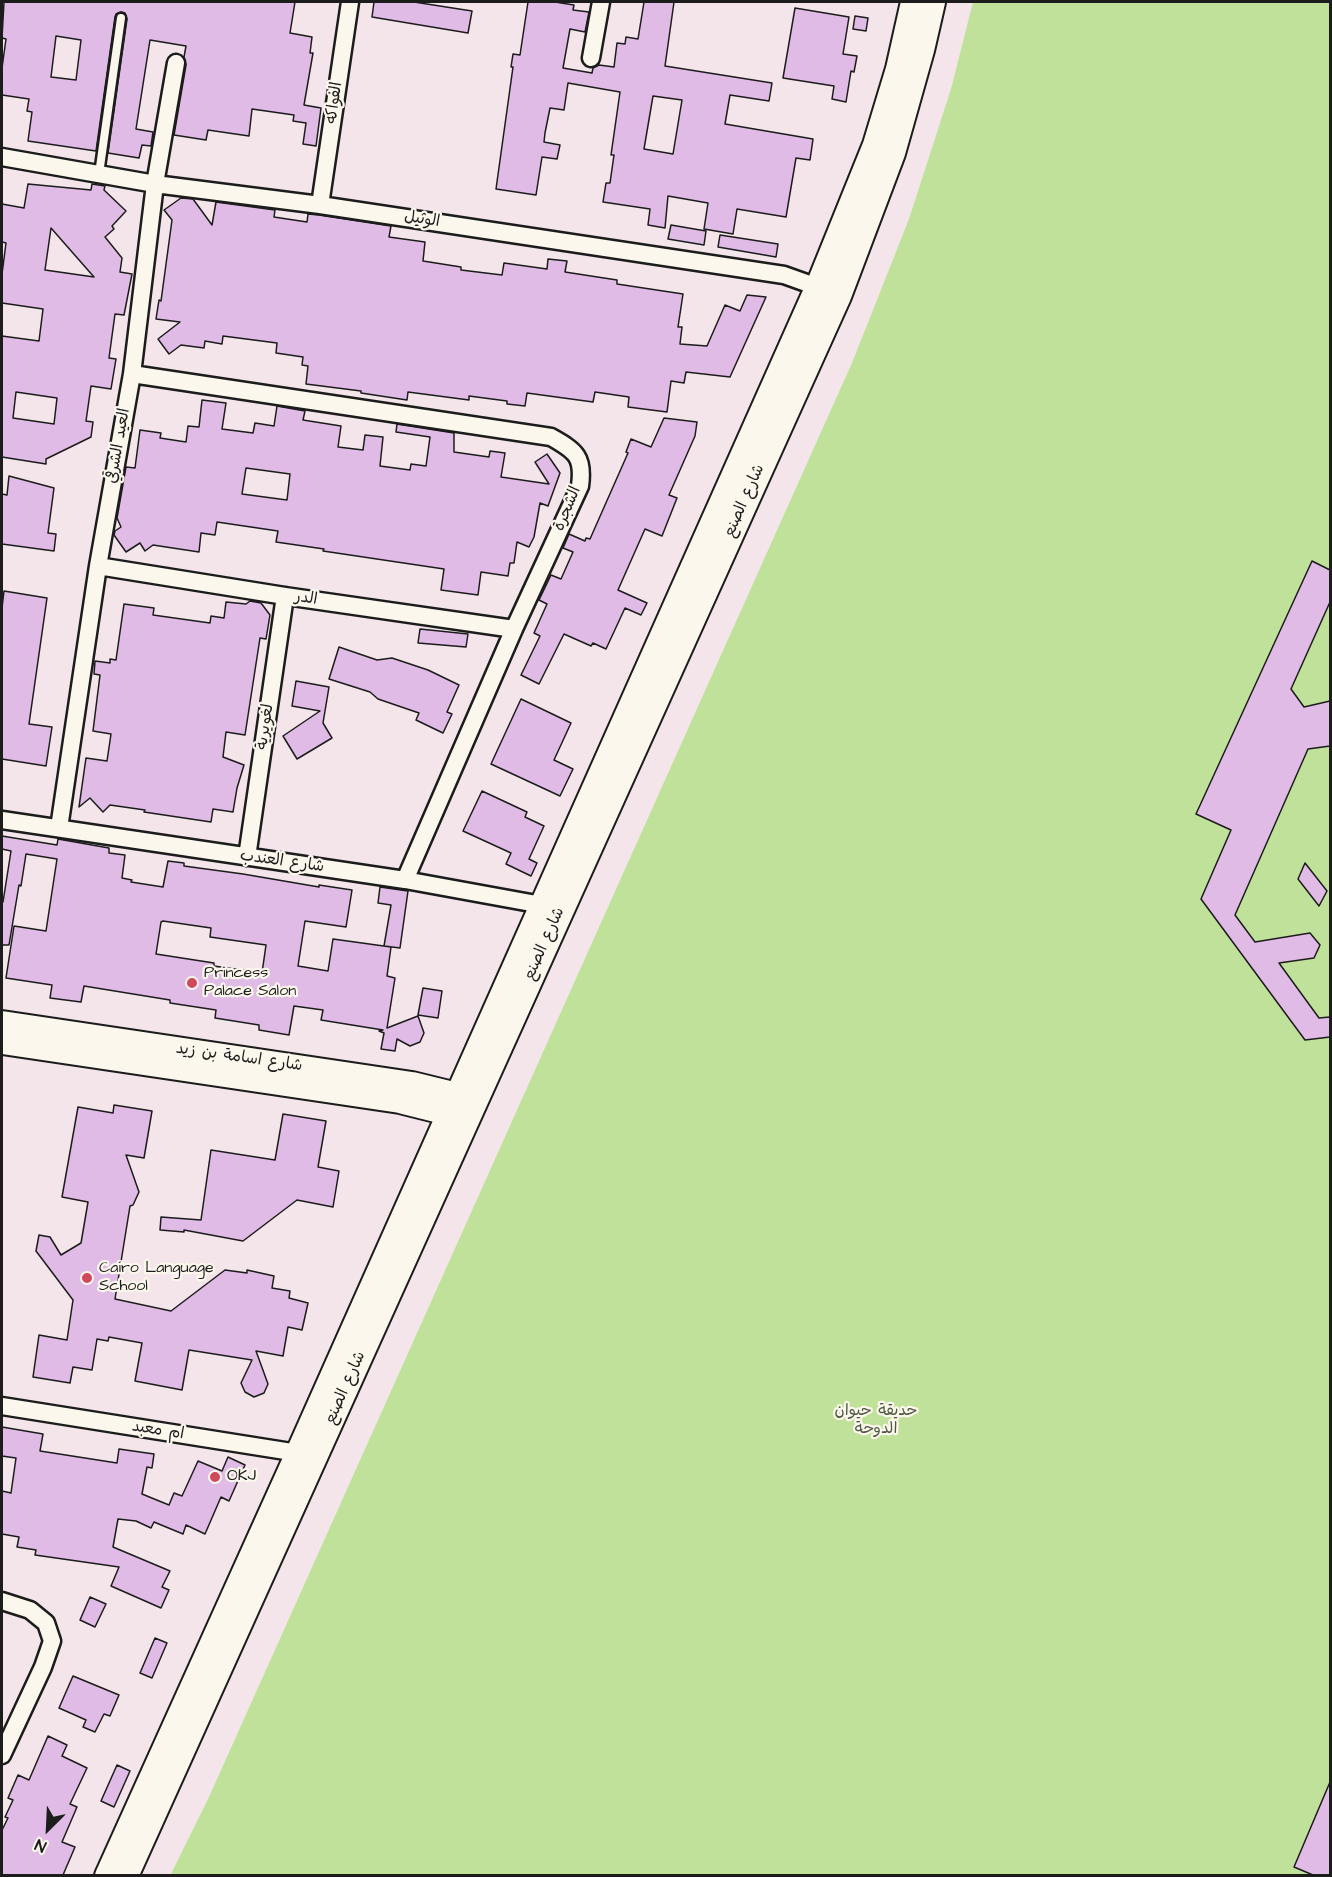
<!DOCTYPE html>
<html>
<head>
<meta charset="utf-8">
<style>
  body { margin:0 }
  #map { position:relative; width:1332px; height:1877px; overflow:hidden; background:#f3e5ea; font-family:"Architects Daughter",sans-serif }
  canvas { display:block }
  .frame { position:absolute; inset:0; border:3px solid #1c1c1c; pointer-events:none }
  .north { position:absolute; left:18px; top:1799px; width:60px; height:60px; -webkit-text-stroke:4px #fbf7ec; paint-order:stroke; rotate:204deg; font-size:16px; font-weight:700; line-height:24px; text-align:center; color:#1c1c1c }
  .north::after { content:''; display:block; margin:auto; width:21px; height:27px; background:#1c1c1c; clip-path:polygon(50% 0,100% 100%,50% 72%,0 100%) }
</style>
</head>
<body>
<div id="map">
<canvas width="1332" height="1877"></canvas>
<div class="frame"></div>
<div class="north">N</div>
</div>
<script>
const context = document.querySelector('canvas').getContext('2d');
context.lineJoin = 'round';
function fill(path, color) { context.fillStyle = color; context.fill(path, 'evenodd'); }
function trace(path, color, width, dash) { context.strokeStyle = color; context.lineWidth = width; context.lineCap = dash ? 'butt' : 'round'; context.setLineDash(dash || []); context.stroke(path); }
function write(font, color, halo, rows, align = 'center') {
  context.font = font + ' "Architects Daughter","Playpen Sans Arabic",sans-serif'; context.lineWidth = 4.5; context.setLineDash([]); context.textBaseline = 'middle'; context.strokeStyle = halo; context.fillStyle = color; for (const [text, x, y, turn = 0] of rows) {
    context.save(); context.translate(x, y); context.rotate((+turn || 0) * Math.PI / 180); context.textAlign = isNaN(turn) ? turn : align; if (halo) context.strokeText(text, 0, 0); context.fillText(text, 0, 0); context.restore();
  }
}
fill(new Path2D(`
  M973 2H1330V1875L170 1876 209 1797 852 363 909 219 951 89Z`), '#c0e19a');
const building = new Path2D(`
  M4 2H295L290 33 312 37 310 53H313L304 105 321 108 316 146 303 144 306 123 293 121 294 115 252 109 249 136 208 130 206 140 174 135 186 65 184 57 186 46 150 40 136 129 153 132 151 146 142 145 139 158 108 153 127 19 125 13 121 12 116 14 115 17 96 151 28 141 32 112 27 111 29 99 2 95V68L6 39 2 38ZM56 36 81 40 76 80 51 77Z
  M374 2H414L472 11 468 33 372 17Z
  M528 2H555L574 5 573 10 589 12 585 32 570 29 563 68 592 73 593 68 599 65 614 67 617 43 625 44 626 37 638 39 644 2H674L665 66 772 83 769 101 730 95 725 124 813 139 810 160 796 158 786 217 737 209 733 234 704 229 708 203 668 196 665 228 648 225 650 209 603 202 606 183H610L614 155H611L620 92 568 83 564 110 550 108 545 133 544 142 560 145 557 159 542 157 536 195 496 189 513 67H511L513 54 520 55ZM653 96 682 100 673 154 644 149Z
  M795 8 849 17 843 54 857 56 854 72 851 71 846 102 832 99 834 86 783 78Z
  M855 16 868 18 866 31 853 29Z
  M28 184 91 190 92 184 105 186 104 190 126 211 112 226 114 229 105 237 122 258 120 272 132 274 124 315 115 314 109 358 116 359 111 389 91 386 86 421 93 422 91 437 46 459V464L2 457V336L39 341 43 309 2 303V274L6 243 2 242V204L24 208ZM51 228 94 277 45 270ZM16 392 57 398 54 424 13 418Z
  M181 198 193 199 212 225 216 202 275 210 274 217 307 222 308 214 319 215 391 226 389 237 425 242 423 261 461 267V270L502 275 504 263 547 269 548 259 567 261 565 272 617 280V284L683 294 678 327H682L680 344 707 346 725 305 740 311 747 295 766 297 730 377 686 372 684 383 671 381 667 412 628 407 629 397 595 392 593 402 527 393 525 406 507 404V401L469 396V400L408 392 407 400 361 393V391L306 384 308 366 302 365 303 357 276 353 277 343 223 336 222 344 205 341 204 348 181 345 169 354 158 339 180 322 156 319 159 300 161 301 172 220 164 210Z
  M671 225 706 231 704 245 668 239Z
  M720 235 778 244 776 257 718 247Z
  M202 400 226 403 222 429 253 433 255 423 274 426 277 406 305 411 303 420 341 426 338 447 363 450 365 435 383 437 380 466 410 470 411 464 426 466 430 437 396 432 397 424 454 433V452L489 457 490 451 505 453 501 477 549 484 535 462 547 454 560 473 548 506 540 503 534 537 529 547 517 542 514 563H510L508 576 481 572 478 595 441 590 444 569 323 551 324 549 276 542 278 531 217 522 215 535 201 533 199 552 153 545 145 551 140 543 126 552 114 535 115 531 121 527 117 518 126 467 135 468 140 430 161 433 160 438 186 442 188 426 199 427ZM246 468 290 474 287 500 242 494Z
  M664 418 697 422 695 436 669 495 677 498 662 536 645 529 618 590 647 603 641 615 625 608 606 649 593 643 591 646 564 634 539 684 521 675 540 636 534 633 547 604 539 600 551 575 561 579 573 552 563 548 569 534 585 541 586 538 590 539 628 453 626 452 631 439 651 447Z
  M9 476 54 488 48 533 56 534 54 551 2 544V494L7 495Z
  M1312 561 1330 570V602L1291 689 1304 707 1330 701V746L1308 749 1235 915 1255 942 1310 933 1320 945 1314 958 1279 963 1319 1018 1330 1017V1037L1305 1040 1201 899 1231 830 1196 814Z
  M4 591 47 598 29 724 52 727 46 766 2 759V608Z
  M250 601 261 603 270 615 266 639 260 638 245 735 226 732 223 757 244 765 237 788 233 812 213 809 211 822 144 812 145 810 110 805 103 812 90 798 79 807 86 758 107 761 111 734 93 731 100 675 94 674 95 661 110 663V659L116 660 124 604 154 608 153 615 210 623 211 616 224 618 226 602 246 604Z
  M420 629 468 634 466 647 418 643Z
  M339 647 377 660 392 658 428 670 459 685 447 712 452 714 443 733 416 720 419 713 378 699 370 692 329 679Z
  M296 681 329 687 323 723 332 738 297 759 283 736 320 711 292 706Z
  M521 699 571 723 554 760 573 769 560 796 491 764Z
  M482 791 527 812 525 817 544 826 529 859 537 863 531 876 506 864 511 853 463 831Z
  M2 836 57 845 58 839 109 848V853L125 855 122 878 132 880 131 882 163 887 168 861 184 863V866L243 874 319 887V885L352 890 346 927 305 921 298 966 328 971 333 939 391 947 387 976 395 978 387 1028 418 1016 424 1033 420 1042 410 1046 397 1039 395 1051 381 1049 384 1033 379 1031 383 1030 321 1020 323 1010 294 1006 289 1035 259 1030V1025L215 1018 216 1010 170 1003V1000L84 986 81 1002 50 998 52 985 6 978 14 926 46 931 57 859 26 854 21 886 19 885 9 945H2V902H3L11 851 2 849ZM163 921 211 928 210 937 266 945 262 973 214 966V963L156 954 161 922Z
  M1305 863 1327 891 1319 906 1298 879Z
  M380 887 408 891 400 948 384 946 391 905 378 903Z
  M423 988 442 991 438 1018 418 1015Z
  M114 1105 152 1111 144 1158 126 1155 139 1192 133 1205 130 1206 115 1299 171 1311 225 1270 247 1273V1270L274 1276 272 1288 290 1291 289 1298 308 1303 302 1330 288 1327 283 1356 256 1351 268 1384 264 1393 254 1397 245 1392 241 1383 252 1360 189 1350 182 1390 135 1381 142 1343 109 1337 108 1341 97 1339 92 1370 73 1367 70 1383 33 1377 39 1335 67 1340 73 1300 36 1251 39 1235 50 1237 61 1255 81 1243 88 1202 62 1197 78 1107 113 1113Z
  M283 1114 326 1121 318 1167 339 1171 333 1207 297 1200 243 1241 184 1230V1232L160 1230 161 1217 201 1220 211 1150 275 1160Z
  M2 1427 43 1434 40 1451 117 1463 119 1449 154 1454 152 1468 147 1467 142 1494 169 1505 174 1493 182 1496 198 1461 222 1471 228 1457 245 1465 229 1501 221 1497 205 1534 186 1525 183 1534 154 1522 151 1528 136 1521 118 1519 113 1547 170 1571 162 1587 169 1590 161 1608 111 1586 119 1567 35 1555 36 1550 17 1547 19 1537 2 1534V1491L11 1493 16 1458 2 1456Z
  M90 1597 106 1604 95 1627 80 1620Z
  M155 1638 167 1643 152 1678 140 1673Z
  M73 1676 119 1695 110 1716 104 1714 95 1732 83 1727 86 1720 59 1708Z
  M48 1736 67 1745 62 1756 87 1768 70 1804 77 1807 62 1842 75 1847 63 1875H2V1830L8 1818 5 1817 13 1800 8 1798 18 1775 29 1780Z
  M117 1765 130 1771 114 1807 101 1801Z
  M1330 1782V1875H1313L1294 1867Z`);
fill(building, '#dfbbe5');
trace(building, '#1c1c1c', 1.5);
const lane = new Path2D(`
  M99 174 121 18`);
const street = new Path2D(`
  M591 58 601 2
  M2 157 155 184 320 205 784 275 826 290
  M320 205 350 2
  M132 374 551 437C576 451 584 457 580 486L514 629 405 880
  M98 566 285 596 514 629
  M2 820 405 880 542 905 551 909
  M59 828 98 566 132 374 155 184 176 63
  M247 857 285 596
  M2 1406 298 1453 305 1456
  M2 1601 30 1610 46 1623 52 1641 43 1667 2 1755`);
const secondary = new Path2D(`
  M2 1023 412 1084 457 1095 469 1101
  M2 1042 400 1101 448 1113 463 1120
  M107 1876 298 1453 818 286 875 145 898 69 913 2
  M126 1876 839 296 893 153 922 50 933 2`);
trace(lane, '#1c1c1c', 13);
trace(street, '#1c1c1c', 21);
trace(secondary, '#1c1c1c', 28);
trace(lane, '#fbf7ec', 8);
trace(street, '#fbf7ec', 16);
trace(secondary, '#fbf7ec', 24);
for (const [x, y, r, color] of [
  [192,983,6,"#d1495b"],
  [87,1278,6,"#d1495b"],
  [215,1477,6,"#d1495b"]
]) { const dot = new Path2D(); dot.arc(x, y, r, 0, 2 * Math.PI); context.fillStyle = color; context.fill(dot); trace(dot, '#fbf7ec', 2); }
write('16px', '#1c1c1c', '#fbf7ec', [
  ["الفواكه",335,103,-82],
  ["الوثيل",422,220,9],
  ["العيد الشرقي",119,446,-80],
  ["شارع الصنع",745,501,-66],
  ["الشجرة",568,509,-67],
  ["الدر",306,599,8],
  ["لغويرية",266,727,-82],
  ["شارع العندب",282,862,8],
  ["شارع الصنع",545,944,-66],
  ["شارع اسامة بن زيد",239,1058,8],
  ["شارع الصنع",346,1388,-66],
  ["ام معبد",158,1431,9]
]);
write('16px', '#1c1c1c', '#fbf7ec', [
  ["Princess",204,974],
  ["Palace Salon",204,992],
  ["Cairo Language",99,1269],
  ["School",99,1287],
  ["OKJ",227,1477]
], 'left');
write('16px', '#4d5742', '#fbf7ec', [
  ["حديقة حيوان",876,1412],
  ["الدوحة",876,1430]
]);
</script>
</body>
</html>
